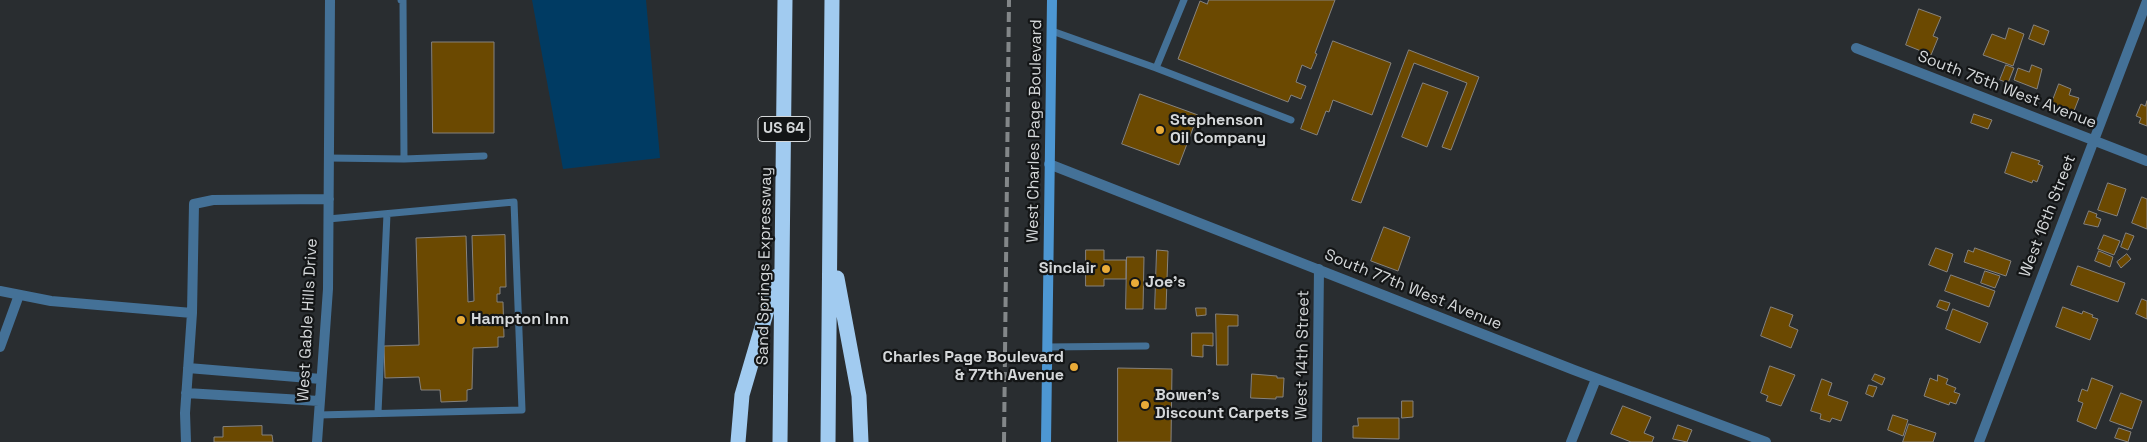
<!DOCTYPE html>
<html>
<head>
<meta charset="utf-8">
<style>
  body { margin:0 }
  canvas { display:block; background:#292d30 }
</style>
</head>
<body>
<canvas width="2147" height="442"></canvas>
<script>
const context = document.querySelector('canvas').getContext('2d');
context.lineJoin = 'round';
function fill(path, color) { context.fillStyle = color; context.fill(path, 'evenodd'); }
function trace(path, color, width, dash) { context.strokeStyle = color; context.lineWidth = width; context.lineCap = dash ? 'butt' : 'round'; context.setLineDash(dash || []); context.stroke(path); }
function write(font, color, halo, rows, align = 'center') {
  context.font = font + ' "Space Grotesk",sans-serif'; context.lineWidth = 4.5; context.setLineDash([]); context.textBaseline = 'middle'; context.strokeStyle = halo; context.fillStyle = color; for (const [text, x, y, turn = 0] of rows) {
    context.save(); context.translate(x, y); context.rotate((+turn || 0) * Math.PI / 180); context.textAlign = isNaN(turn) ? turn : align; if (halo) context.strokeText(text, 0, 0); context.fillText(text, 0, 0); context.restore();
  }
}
fill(new Path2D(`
  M532 0H646L660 158 563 169Z`), '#003b63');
const building = new Path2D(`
  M1209 0H1335L1315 53 1317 54 1311 69 1302 65 1296 82 1306 86 1301 99 1291 95 1288 102 1178 59 1200 1 1207 4Z
  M1919 9 1941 17 1933 36 1938 38 1931 55 1906 45Z
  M2034 25 2049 31 2044 45 2029 39Z
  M2009 28 2024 34 2013 66 1983 55 1992 34 2005 39Z
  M1333 41 1391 63 1372 115 1333 100 1329 112 1326 111 1317 135 1301 129Z
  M432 42H494V133H433Z
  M1409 50 1479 77 1451 150 1442 147 1467 83 1414 63 1361 203 1352 200Z
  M2006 65 2014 68 2008 83 2000 80Z
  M2032 65 2042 69 2037 89 2014 80 2018 68 2029 72Z
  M1423 83 1448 92 1427 147 1402 137Z
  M2059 84 2071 89 2069 95 2079 98 2072 116 2050 108Z
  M1140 94 1198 115 1179 165 1122 144Z
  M2147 101V126L2139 123 2141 118 2136 116 2141 104 2145 106Z
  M1974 114 1992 120 1988 129 1971 123Z
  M2012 152 2040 161 2038 164 2043 166 2037 182 2033 180 2032 183 2005 173Z
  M2108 183 2126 189 2117 216 2098 210Z
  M2142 197 2147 199V229L2132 223Z
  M2089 211 2097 214 2096 217 2101 219 2098 227 2084 224Z
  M1384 227 1410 237 1398 271 1371 261Z
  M2126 233 2134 236 2128 250 2121 247Z
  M505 235 506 287H500V294H497V302H503L504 337H498V347L473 348 472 389 467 390V401L441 402 440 390H421L419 377 385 378 384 346 419 345 416 238 466 236 468 302 474 301 472 236Z
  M2104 235 2120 241 2114 255 2098 249Z
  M1936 248 1953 254 1947 272 1929 265Z
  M1975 248 2011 261 2006 276 1964 262 1968 250 1973 252Z
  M1086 250H1104V260H1126V279H1104V286H1086Z
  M1157 250 1168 251 1166 309H1155Z
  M2099 251 2113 257 2110 267 2095 261Z
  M2127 254 2131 259 2121 268 2117 262Z
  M1127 257H1144L1143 309H1126Z
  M2078 266 2125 283 2118 302 2071 285Z
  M1985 271 2000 276 1995 288 1981 283Z
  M1951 275 1995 291 1989 307 1945 291Z
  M2142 299 2147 301V319L2136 314Z
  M1940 300 1950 303 1947 311 1937 307Z
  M1771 307 1793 315 1789 326 1798 330 1791 348 1761 336Z
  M2063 307 2082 314 2083 311 2093 315 2092 317 2098 319 2090 340 2056 327Z
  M1196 308H1206V315L1197 316Z
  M1953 309 1988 323 1980 343 1946 329Z
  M1216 314 1238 315V326H1228V365H1217Z
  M1192 333H1213V346L1203 345V357L1192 356Z
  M1770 366 1795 375 1781 406 1766 401 1768 396 1761 393Z
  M1118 368 1172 369 1171 442H1118Z
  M1252 374 1277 376V378H1284L1283 397H1276V399L1251 398Z
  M1875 374 1885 378 1882 385 1872 380Z
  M1938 375 1948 379 1946 384 1956 388 1954 392 1960 394 1956 404 1950 402 1949 405 1924 396 1930 378 1937 381Z
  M2092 378 2113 386 2096 429 2077 421 2083 403 2078 401 2082 389 2087 391Z
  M1822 379 1832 383 1828 395 1848 402 1841 421 1832 418 1830 422 1820 419 1821 414 1811 411Z
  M1869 385 1877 387 1873 397 1866 394Z
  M2121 393 2142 401 2132 429 2110 421Z
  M1402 401H1413V417L1402 418Z
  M1623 406 1651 417 1644 433 1654 437 1652 442H1631L1611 434Z
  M1893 415 1908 420 1903 436 1888 430Z
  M1358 418H1399V439L1353 438V426H1358Z
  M1909 424 1936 433 1933 442H1903Z
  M1678 425 1692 430 1687 442 1673 439Z
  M262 426V435H272L273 442H214V437H223V427Z
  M2119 428 2131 432 2128 442 2115 438Z`);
fill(building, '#6b4901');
trace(building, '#86827d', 1);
trace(new Path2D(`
  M401 0H403L404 159
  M1052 31 1156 68 1184 0
  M1156 68 1291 120
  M328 158 404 159 484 156
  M1047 347 1146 346
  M378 412 387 214
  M318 415 522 410 514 202 328 219`), '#447197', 7);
trace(new Path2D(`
  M1856 48 2147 161
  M1049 164 1574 370 1766 442
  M0 291 51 301 192 313 185 413 186 442
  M192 313 194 204 213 200 329 199
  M0 347 19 295
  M188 368 321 379
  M186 393 319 401
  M317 442 328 289 330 0
  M1317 442 1319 269
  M1571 442 1596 379
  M1979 442 2147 1`), '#447197', 10);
trace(new Path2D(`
  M1046 442 1052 0`), '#4d97d3', 10);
trace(new Path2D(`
  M837 278 859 396 861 442
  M738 442 742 395 777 276
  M780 442 785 0
  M828 442 832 0`), '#a1cbf0', 15);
trace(new Path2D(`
  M1004 442 1009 0`), '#838789', 4, [10, 5]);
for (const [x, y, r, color] of [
  [1160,130,5,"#e9ab38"],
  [1106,269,5,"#e9ab38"],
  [1135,283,5,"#e9ab38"],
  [461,320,5,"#e9ab38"],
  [1074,367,5,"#e9ab38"],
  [1145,405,5,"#e9ab38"]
]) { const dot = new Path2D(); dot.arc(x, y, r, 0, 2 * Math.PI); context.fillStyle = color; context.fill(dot); trace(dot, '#131516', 2); }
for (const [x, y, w] of [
  [784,129,52]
]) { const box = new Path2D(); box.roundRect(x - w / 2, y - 12.5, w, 25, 4); context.fillStyle = '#131516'; context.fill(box); trace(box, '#d5d8da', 1); }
write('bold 15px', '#d5d8da', null, [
  ["US 64",784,129]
]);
write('16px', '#d5d8da', '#131516', [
  ["South 75th West Avenue",2007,90,21],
  ["West Charles Page Boulevard",1035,131,-89],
  ["West 16th Street",2048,216,-69],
  ["Sand Springs Expressway",765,266,-89],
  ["South 77th West Avenue",1413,290,22],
  ["West Gable Hills Drive",308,320,-87],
  ["West 14th Street",1303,355,-89]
]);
write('bold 16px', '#d5d8da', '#131516', [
  ["Stephenson",1170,121],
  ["Oil Company",1170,139],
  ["Sinclair",1096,269,"right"],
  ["Joe's",1145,283],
  ["Hampton Inn",471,320],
  ["Charles Page Boulevard",1064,358,"right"],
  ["& 77th Avenue",1064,376,"right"],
  ["Bowen's",1155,396],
  ["Discount Carpets",1155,414]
], 'left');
</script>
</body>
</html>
